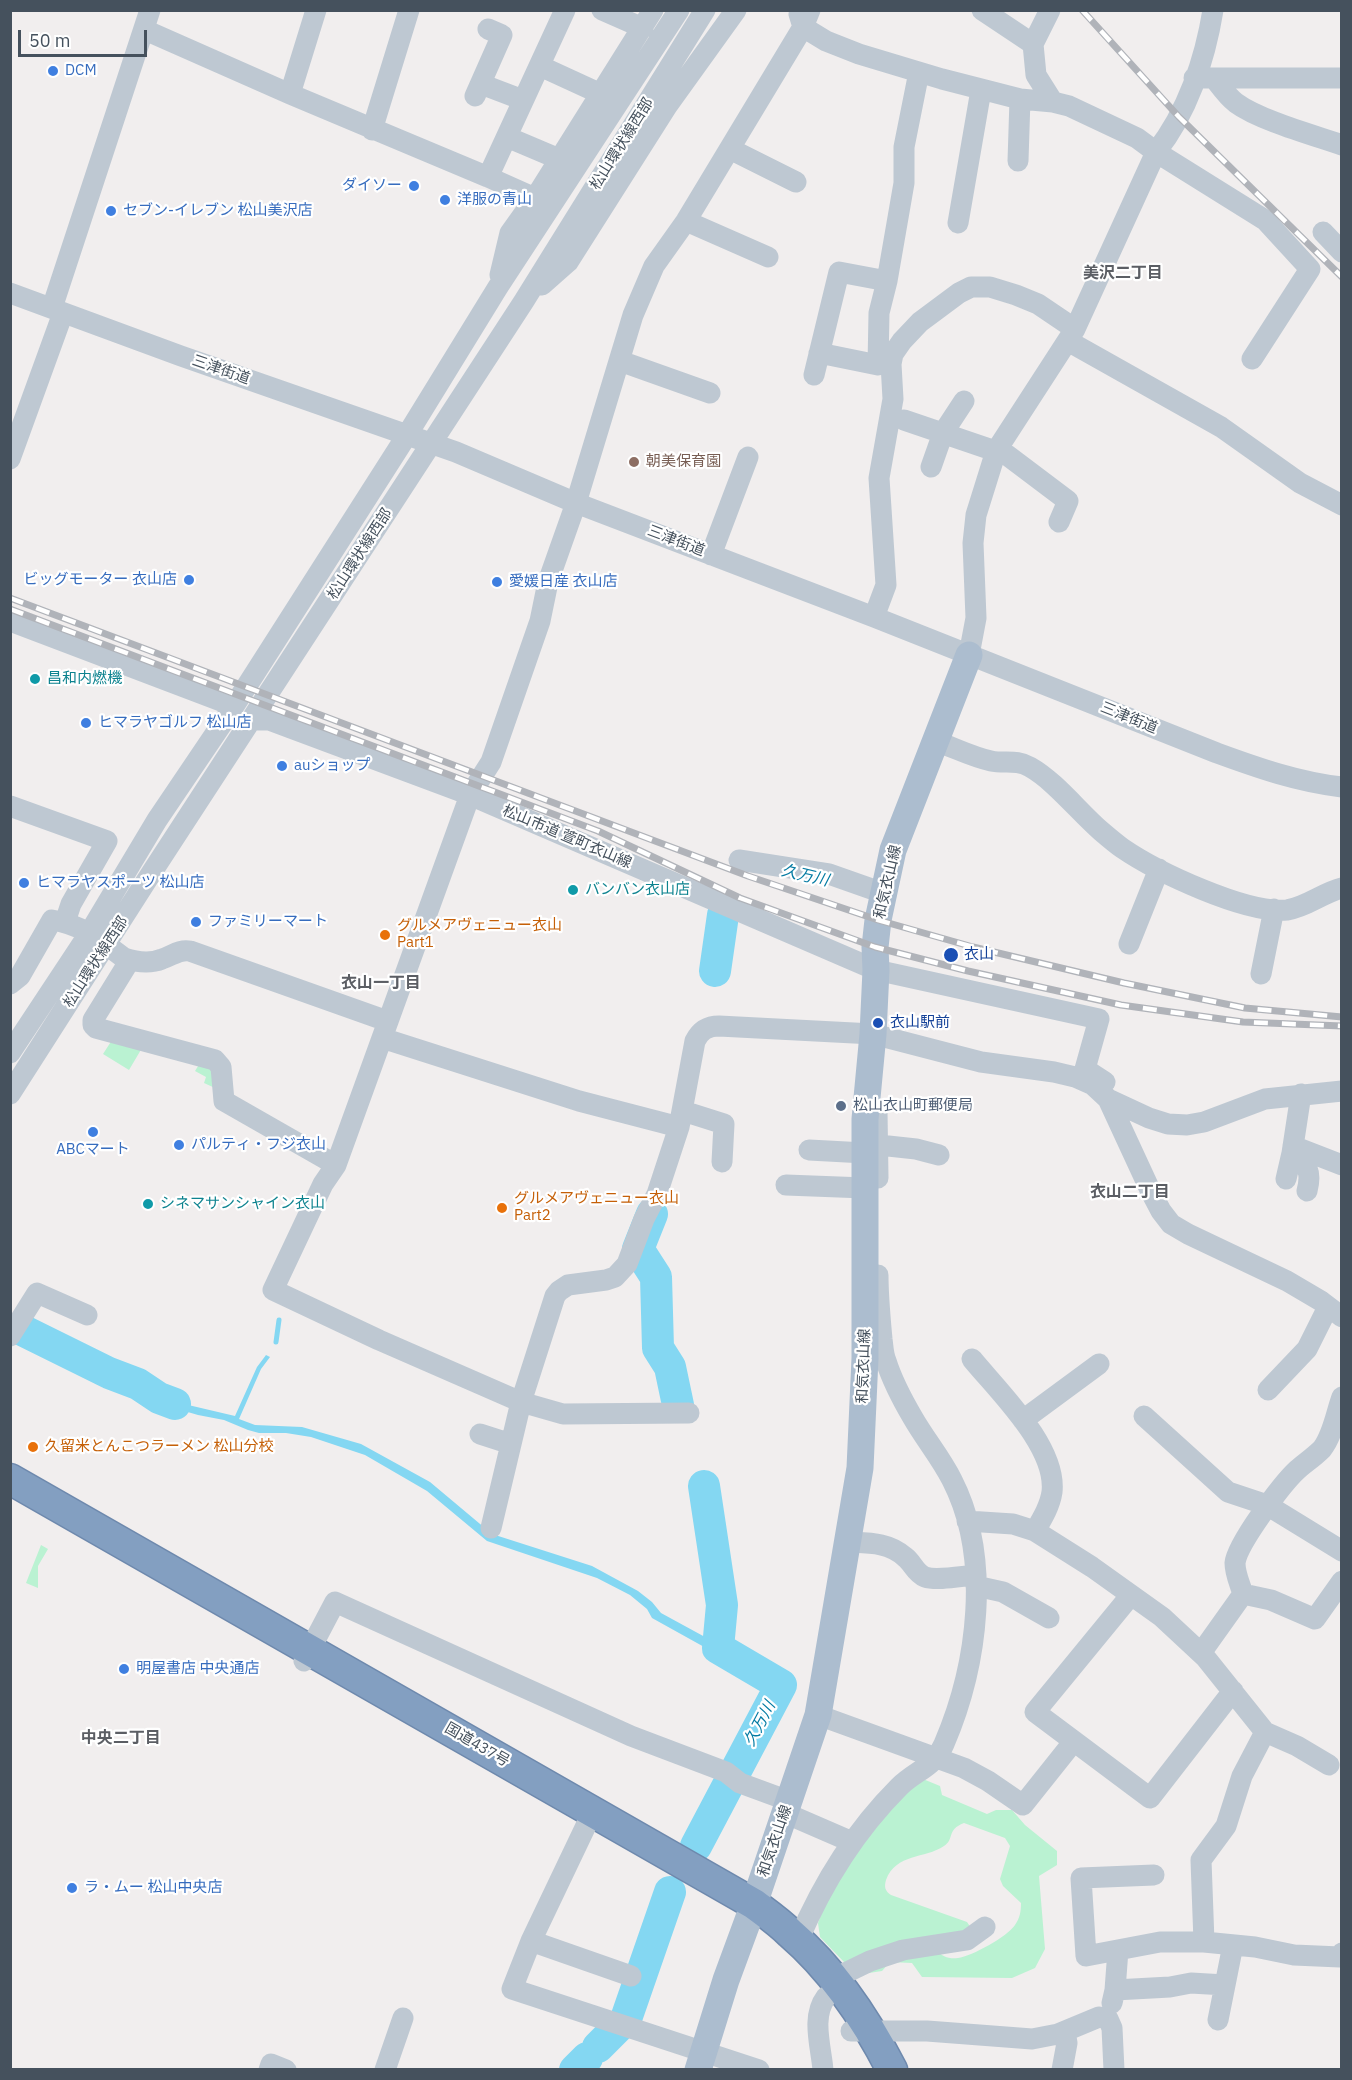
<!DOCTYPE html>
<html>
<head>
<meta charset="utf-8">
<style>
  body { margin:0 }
  #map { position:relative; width:1352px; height:2080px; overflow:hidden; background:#f1eeee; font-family:"IBM Plex Sans",sans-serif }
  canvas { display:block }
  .frame { position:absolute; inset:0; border:12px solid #45515d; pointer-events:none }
  .scale { position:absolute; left:18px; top:30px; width:129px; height:27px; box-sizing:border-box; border:3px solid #45515d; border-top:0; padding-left:8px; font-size:18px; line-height:21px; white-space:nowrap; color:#45515d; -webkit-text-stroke:4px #fff; paint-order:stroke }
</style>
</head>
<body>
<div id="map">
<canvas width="1352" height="2080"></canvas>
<div class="frame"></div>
<div class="scale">50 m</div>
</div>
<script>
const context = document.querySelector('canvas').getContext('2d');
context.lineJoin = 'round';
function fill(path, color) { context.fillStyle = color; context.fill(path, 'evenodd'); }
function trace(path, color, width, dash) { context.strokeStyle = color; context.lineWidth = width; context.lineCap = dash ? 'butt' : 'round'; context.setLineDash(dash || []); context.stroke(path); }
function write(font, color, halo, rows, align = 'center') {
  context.font = font + ' "IBM Plex Sans","Noto Sans JP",sans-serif'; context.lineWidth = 4.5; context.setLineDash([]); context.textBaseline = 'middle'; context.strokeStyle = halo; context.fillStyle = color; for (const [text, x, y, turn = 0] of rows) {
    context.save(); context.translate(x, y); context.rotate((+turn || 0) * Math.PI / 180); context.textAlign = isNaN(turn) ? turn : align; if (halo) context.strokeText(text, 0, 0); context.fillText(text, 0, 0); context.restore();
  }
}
fill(new Path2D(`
  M112 1040 142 1048 129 1070 103 1054Z
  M200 1063 212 1068 215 1088 204 1083 206 1077 195 1071Z
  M41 1545 48 1549 38 1566V1588L26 1583Z
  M923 1779 940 1786 942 1795 987 1814 996 1810H1012L1025 1825 1057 1851V1865L1039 1876 1045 1949 1035 1968 1012 1978 922 1977 912 1963 890 1962 882 1971 869 1973 844 1962 820 1937 818 1923 831 1887 858 1847 906 1790ZM964 1823 1005 1838 1010 1846 1000 1879 1003 1886 1021 1903C1021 1911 1020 1918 1015 1925 1007 1937 972 1956 958 1958 949 1959 942 1957 937 1950L971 1928 967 1922 891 1895C885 1891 884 1887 886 1880 896 1853 925 1859 944 1846 955 1839 946 1830 964 1823Z`), '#baf2d2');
fill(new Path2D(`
  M266 1355 270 1357 261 1369 239 1419 255 1425 302 1427 361 1444 430 1482 492 1534 592 1566 638 1591 652 1602 661 1613 716 1643 715 1653 652 1618 647 1609 630 1595 597 1578 487 1541 427 1491 365 1455 311 1437 286 1433H259L248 1430 224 1420 198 1415 174 1408 157 1401 136 1386 140 1381 158 1393 184 1404 235 1416 257 1367Z`), '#84d7f2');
trace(new Path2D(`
  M276 1342 279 1320`), '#84d7f2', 5);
trace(new Path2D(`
  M715 971 723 915
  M652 1214 638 1249 656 1277 658 1348 670 1367 678 1405
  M24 1331 109 1373 138 1384 159 1398 175 1404
  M696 1846 781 1685 718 1648 722 1605 704 1486
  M627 2016 670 1892
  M598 2047 618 2027
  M575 2070 587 2058`), '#84d7f2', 32);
const highway = new Path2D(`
  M10 1479 754 1904C766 1913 779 1922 790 1933 833 1970 866 2019 892 2070`);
trace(highway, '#6e89ad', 33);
trace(new Path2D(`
  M602 10 643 28
  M982 10 1033 44
  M1050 10 1033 44 1036 75 1053 102
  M799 14 803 27 826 41 859 54 942 79 1020 99 1053 102 1069 106 1137 138 1156 152C1187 113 1205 60 1213 10
  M145 30 290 94 488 177 535 198
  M540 66 601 94
  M1194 78H1342
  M1214 78C1221 87 1227 96 1236 103 1259 120 1313 135 1342 145
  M481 84 523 100
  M290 94 316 10
  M475 96 502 35 488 29
  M372 130 409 10
  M507 137 559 159
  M730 149 796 182
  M1018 161 1020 99
  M488 177 565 10
  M686 221 768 257
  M958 223 981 90
  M1323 232 1342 252
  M500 275 510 233 535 198 653 10
  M542 285 568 262 667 106 736 10
  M10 293 181 356 456 452 576 503 874 617 1217 753C1258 768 1298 782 1342 787
  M52 308 150 10
  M1068 341 1221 427 1300 483 1342 505
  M819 353 878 365 879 313 887 281 904 183V147L919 72
  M620 361 710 393
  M814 375 839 272 887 281
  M904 420 1007 455 1068 501 1059 522
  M10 459 63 313
  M931 467 943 433 964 401
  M711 555 748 457
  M874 617 886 585 879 478 893 399 891 364 893 354 902 341 920 322 959 293 971 287H990L1016 295 1038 304 1075 329
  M10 621 234 706
  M969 655 976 618 973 543 976 515 996 451 1075 329 1156 152 1265 220 1310 269 1252 359
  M252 720H269L470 795 876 970 1099 1019 1085 1069 1105 1082
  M935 741C953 747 972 757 991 761 1005 764 1016 759 1030 767 1055 781 1079 812 1101 831 1108 837 1115 843 1122 848 1157 872 1246 914 1287 910 1307 907 1322 893 1342 888
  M10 806 107 841 71 904 65 922
  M739 860 829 874 883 893
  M1129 944 1159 869
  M130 960 93 1020V1025L96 1028 215 1060 221 1067 224 1101 336 1165
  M1261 974 1274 909
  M10 984 20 976 52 920C83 925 100 940 124 958 136 962 150 964 162 959 172 956 179 949 190 951L387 1021
  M382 1038 579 1101 679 1127
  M10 1053 90 932 157 820 234 706 407 435 498 287 679 10
  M10 1094 152 872 524 301 705 10
  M1301 1094 1292 1153C1308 1165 1312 1172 1307 1191
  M1108 1099 1151 1192 1161 1211 1171 1224 1188 1234 1287 1281 1321 1301 1342 1317
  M683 1111 724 1124 722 1162
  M877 1111 878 1178
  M879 1145 916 1149 939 1155
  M1293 1146 1342 1165
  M809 1150 865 1153
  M1286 1179 1292 1153
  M786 1185 865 1188
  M10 1336 37 1293 87 1315
  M972 1359C999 1392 1057 1447 1052 1492 1050 1506 1042 1519 1035 1531
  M1268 1390 1307 1349 1328 1307
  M689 1413 563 1414 521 1402 379 1340 273 1290 323 1184 336 1165 470 795 491 762 540 621 548 582 576 503 633 315 654 266 686 221 803 27 810 10
  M1144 1416 1228 1492 1267 1505 1342 1551
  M1023 1420 1099 1364
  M480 1434 511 1444
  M967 1521 1013 1524 1035 1531 1092 1567 1162 1617 1205 1657 1265 1732 1242 1776 1226 1826 1201 1860 1204 1942
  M491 1528 521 1402 555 1296 559 1291 568 1285 606 1280 615 1277 627 1264 644 1219 657 1194 679 1127 695 1041C700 1031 707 1026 719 1026L873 1034 981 1062 1054 1072 1075 1077 1093 1085 1108 1099 1149 1118 1168 1124 1187 1125 1204 1122 1265 1099 1342 1091
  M848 1542C868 1543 889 1542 905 1557 913 1563 915 1573 925 1577 937 1581 962 1576 976 1575
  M976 1586 1003 1592 1049 1618
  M1243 1594C1240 1584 1235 1574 1235 1563 1237 1544 1282 1484 1297 1470 1305 1463 1314 1457 1322 1449 1333 1435 1336 1413 1342 1397
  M1131 1595 1035 1712 1150 1798 1233 1691
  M1201 1653 1243 1594 1271 1600 1315 1619 1342 1581
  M304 1661 335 1602 631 1736 726 1772 740 1783 789 1801
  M818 1715 964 1768 988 1781 1023 1805 1074 1741
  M1265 1732 1297 1746 1329 1765
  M593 1811 531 1941 512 1989 759 2070
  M785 1813 852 1842
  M1154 1875 1081 1878 1086 1956 1160 1942H1204L1255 1947 1294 1955 1340 1957 1342 1953
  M531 1941 631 1976
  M798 1941C823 1882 854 1832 899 1787 916 1770 934 1768 944 1744 978 1665 992 1558 952 1480 941 1458 925 1439 913 1418 903 1401 892 1380 886 1361 883 1354 883 1346 882 1339 880 1317 878 1297 878 1275
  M833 1979 870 1961 903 1950 967 1940 985 1927
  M1115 1990 1170 1987 1191 1983 1225 1985
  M1112 2003 1115 1990 1118 1950
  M1218 2020 1233 1945
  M851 2031H927L1032 2039 1058 2034 1099 2017 1108 2019 1112 2028 1114 2070
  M269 2070 271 2064 286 2070
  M385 2070 403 2018
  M823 2070C821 2046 811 2017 826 1997
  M1062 2070 1067 2043 1065 2031`), '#bec8d2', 21);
trace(new Path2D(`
  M698 2070 726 1980 754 1904 818 1715 860 1468 865 1358V1119L873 1034 876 970 875 947 878 920 893 850 969 655`), '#acbdcf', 27);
trace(highway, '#839fc1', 30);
const rail = new Path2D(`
  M1082 10 1179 117 1342 277
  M10 598 748 876 878 920 973 947 1124 983 1245 1008 1342 1017
  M10 609 598 831 740 898 875 947 968 971 1121 1005 1243 1022 1342 1026`);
trace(rail, '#b0b3b9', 7);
trace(rail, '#fff', 4.5, [14]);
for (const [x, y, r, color] of [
  [53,71,6,"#3f7fe0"],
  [414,186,6,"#3f7fe0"],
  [445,200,6,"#3f7fe0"],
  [111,211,6,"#3f7fe0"],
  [634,462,6,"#8d6e63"],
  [189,580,6,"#3f7fe0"],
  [497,582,6,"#3f7fe0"],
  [35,679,6,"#0f9aa8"],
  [86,723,6,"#3f7fe0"],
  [282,766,6,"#3f7fe0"],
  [24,883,6,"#3f7fe0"],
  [573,890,6,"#0f9aa8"],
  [196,922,6,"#3f7fe0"],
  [385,935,6,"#e8710a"],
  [951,955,8,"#1a4fb4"],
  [878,1023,6,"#1a4fb4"],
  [841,1106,6,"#5c6f8a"],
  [93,1132,6,"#3f7fe0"],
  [179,1145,6,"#3f7fe0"],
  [148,1204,6,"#0f9aa8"],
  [502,1208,6,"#e8710a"],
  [33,1447,6,"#e8710a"],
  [124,1669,6,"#3f7fe0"],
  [72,1888,6,"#3f7fe0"]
]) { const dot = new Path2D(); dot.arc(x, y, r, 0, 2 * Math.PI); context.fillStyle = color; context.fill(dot); trace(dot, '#fff', 2); }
write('15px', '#366cbe', '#fff', [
  ["DCM",65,71],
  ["ダイソー",402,186,"right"],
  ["洋服の青山",457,200],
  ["セブン-イレブン 松山美沢店",123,211],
  ["ビッグモーター 衣山店",177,580,"right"],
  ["愛媛日産 衣山店",509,582],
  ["ヒマラヤゴルフ 松山店",98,723],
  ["auショップ",294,766],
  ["ヒマラヤスポーツ 松山店",36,883],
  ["ファミリーマート",208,922],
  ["パルティ・フジ衣山",191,1145],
  ["ABCマート",93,1150,"center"],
  ["明屋書店 中央通店",136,1669],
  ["ラ・ムー 松山中央店",84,1888]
], 'left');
write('15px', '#45515d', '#fff', [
  ["松山環状線西部",622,144,-58],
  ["三津街道",221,370,19],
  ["三津街道",676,541,21],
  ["松山環状線西部",360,554,-57],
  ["三津街道",1129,718,22],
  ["松山市道 萱町衣山線",567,837,23],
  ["和気衣山線",888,882,-77],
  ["松山環状線西部",96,962,-57],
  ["和気衣山線",864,1366,-88],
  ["国道437号",477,1745,30],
  ["和気衣山線",775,1841,-71]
]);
write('15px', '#785e54', '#fff', [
  ["朝美保育園",646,462]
], 'left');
write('15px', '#0d838f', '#fff', [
  ["昌和内燃機",47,679],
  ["バンバン衣山店",585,890],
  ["シネマサンシャイン衣山",160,1204]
], 'left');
write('15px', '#c56008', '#fff', [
  ["グルメアヴェニュー衣山",397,926],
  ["Part1",397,943],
  ["グルメアヴェニュー衣山",514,1199],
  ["Part2",514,1216],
  ["久留米とんこつラーメン 松山分校",45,1447]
], 'left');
write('15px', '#164399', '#fff', [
  ["衣山",964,955],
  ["衣山駅前",890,1023]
], 'left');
write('15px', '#4e5e75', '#fff', [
  ["松山衣山町郵便局",853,1106]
], 'left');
write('bold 16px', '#5b5e64', '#fff', [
  ["美沢二丁目",1123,273],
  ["衣山一丁目",381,983],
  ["衣山二丁目",1130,1192],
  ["中央二丁目",121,1738]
]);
write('italic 16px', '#047ba3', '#fff', [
  ["久万川",805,876,13],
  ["久万川",760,1724,-62]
]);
</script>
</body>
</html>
